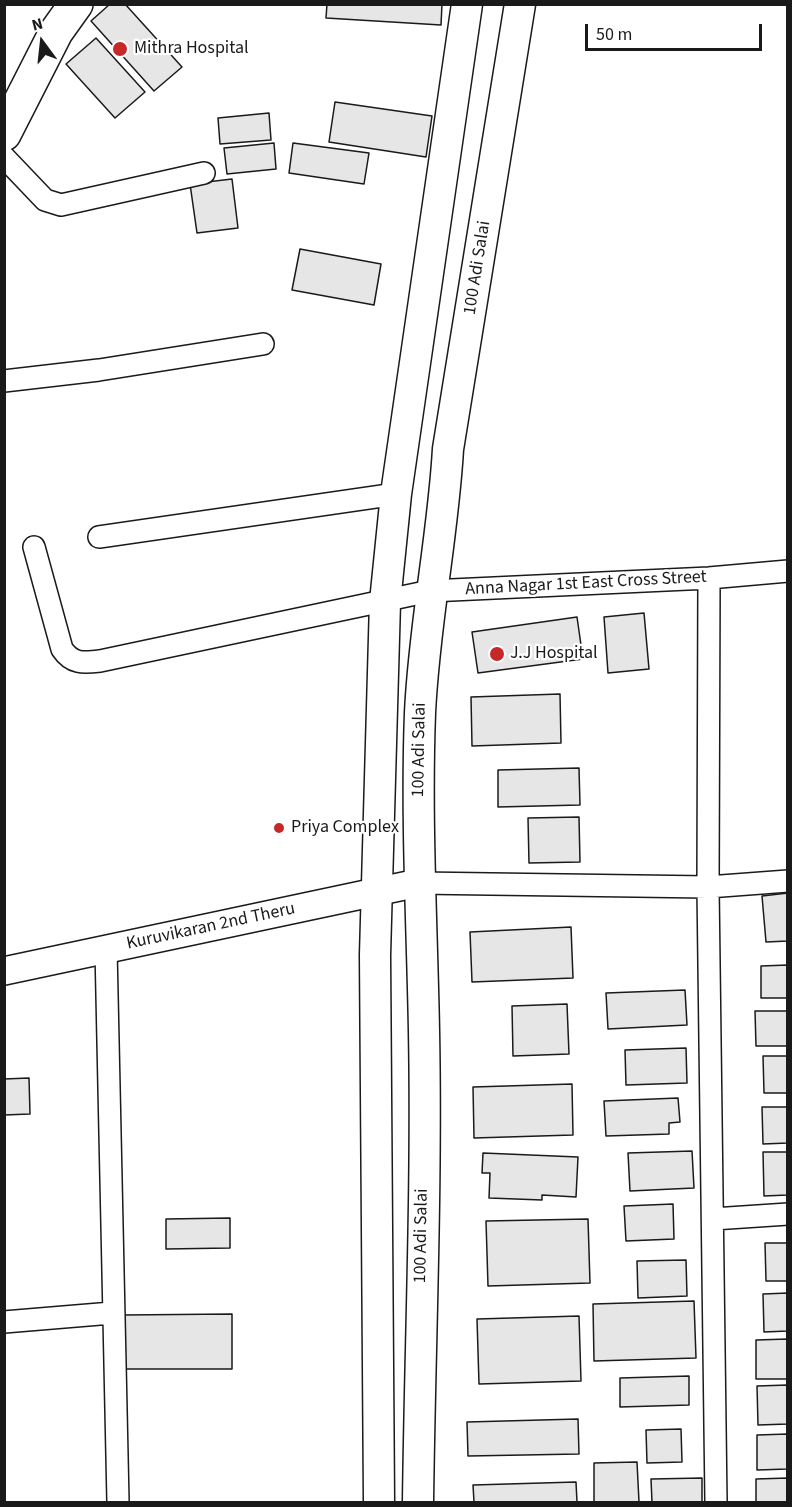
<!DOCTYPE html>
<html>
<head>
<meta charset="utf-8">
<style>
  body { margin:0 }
  #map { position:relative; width:792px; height:1507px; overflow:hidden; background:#fff; font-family:"Source Sans 3",sans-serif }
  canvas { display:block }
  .frame { position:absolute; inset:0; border:6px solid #1a1a1a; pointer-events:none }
  .north { position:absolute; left:12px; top:12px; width:60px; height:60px; -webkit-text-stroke:4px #fff; paint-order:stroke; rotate:345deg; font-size:16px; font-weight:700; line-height:24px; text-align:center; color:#1a1a1a }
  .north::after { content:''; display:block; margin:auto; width:21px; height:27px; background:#1a1a1a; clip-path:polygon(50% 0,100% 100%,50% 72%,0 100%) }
  .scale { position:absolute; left:585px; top:24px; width:177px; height:27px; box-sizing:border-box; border:3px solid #1a1a1a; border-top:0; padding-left:8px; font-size:18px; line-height:21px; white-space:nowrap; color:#1a1a1a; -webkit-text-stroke:4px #fff; paint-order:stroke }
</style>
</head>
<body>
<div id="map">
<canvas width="792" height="1507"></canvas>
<div class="frame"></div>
<div class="north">N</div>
<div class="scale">50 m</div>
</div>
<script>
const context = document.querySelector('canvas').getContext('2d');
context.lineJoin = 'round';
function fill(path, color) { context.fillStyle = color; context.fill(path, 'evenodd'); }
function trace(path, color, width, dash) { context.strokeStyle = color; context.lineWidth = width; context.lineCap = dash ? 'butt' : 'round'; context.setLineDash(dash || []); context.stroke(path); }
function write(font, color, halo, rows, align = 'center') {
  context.font = font + ' "Source Sans 3",sans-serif'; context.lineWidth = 4.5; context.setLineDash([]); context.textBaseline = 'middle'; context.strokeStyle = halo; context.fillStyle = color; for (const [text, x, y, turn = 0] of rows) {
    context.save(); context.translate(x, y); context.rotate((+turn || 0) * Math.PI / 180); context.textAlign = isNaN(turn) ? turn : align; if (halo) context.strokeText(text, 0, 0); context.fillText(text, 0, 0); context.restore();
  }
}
const building = new Path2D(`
  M110 4H125L182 67 154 91 91 21Z
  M327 4H442L441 25 326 18Z
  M96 38 145 92 115 118 66 64Z
  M335 102 432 116 426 157 329 142Z
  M269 113 271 140 220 144 218 118Z
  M274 143 276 169 227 174 224 148Z
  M293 143 369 153 364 184 289 173Z
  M232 179 238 228 197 233 190 184Z
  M300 249 381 264 374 305 292 290Z
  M644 613 649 669 608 673 604 617Z
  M577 617 583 659 478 673 472 632Z
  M560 694 561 743 472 746 471 697Z
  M579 768 580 805 498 807V770Z
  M579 817 580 862 529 863 528 818Z
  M788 893V941L766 942 762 896Z
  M571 927 573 978 472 982 470 932Z
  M788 965V998H761V966Z
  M685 990 687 1025 608 1029 606 993Z
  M567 1004 569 1054 513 1056 512 1006Z
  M755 1011H788V1046H756Z
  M686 1048 687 1083 626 1085 625 1050Z
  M763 1056H788V1093H764Z
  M29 1078 30 1114 4 1115V1079Z
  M572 1084 573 1135 474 1138 473 1087Z
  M678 1098 680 1122 669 1123V1134L606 1136 604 1101Z
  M762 1107H788V1143L763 1144Z
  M692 1151 694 1188 630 1191 628 1153Z
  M763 1152H788V1195L764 1196Z
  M483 1153 578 1157 576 1197 542 1195V1200L489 1198 490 1173H482Z
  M673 1204 674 1239 626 1241 624 1206Z
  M230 1218V1248L166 1249V1219Z
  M588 1219 590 1283 488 1286 486 1221Z
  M765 1243H788V1281H766Z
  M686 1260 687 1296 638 1298 637 1261Z
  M788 1293V1331L764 1332 763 1294Z
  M694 1301 696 1358 594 1361 593 1304Z
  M232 1314V1369H123V1315Z
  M579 1316 581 1381 479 1384 477 1319Z
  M788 1339V1379H756V1340Z
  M689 1376V1405L620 1407V1378Z
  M788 1385V1424L758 1425 757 1386Z
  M578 1419 579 1454 468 1456 467 1422Z
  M681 1429 682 1462 647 1463 646 1430Z
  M788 1434V1469L757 1470V1435Z
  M637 1462 639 1502H594V1463Z
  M702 1478V1502H652L651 1479Z
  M788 1478V1502H756V1479Z
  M576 1482 577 1502H474L473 1485Z`);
fill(building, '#e6e6e6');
trace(building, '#1a1a1a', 1.5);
const minor = new Path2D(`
  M4 157 45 200 61 205 204 173
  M4 381 99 370 263 344
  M99 537 396 494
  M34 547 62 649C72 664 83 663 100 661L430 591 709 578 788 571
  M709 578 708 887 716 1502
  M418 883 708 887 788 881
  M106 949 118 1502
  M713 1219 788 1214
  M4 1322 112 1313`);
const tertiary = new Path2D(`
  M4 971 418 883`);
const secondary = new Path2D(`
  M379 1502 375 955 385 602 396 494 467 4
  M418 1502C420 1345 427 1188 424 1031 422 924 416 819 420 713 424 624 443 537 448 449L520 4`);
const primary = new Path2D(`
  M4 134 56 32 76 4`);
trace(minor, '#1a1a1a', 24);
trace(tertiary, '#1a1a1a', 30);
trace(secondary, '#1a1a1a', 33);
trace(primary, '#1a1a1a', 36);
trace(minor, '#fff', 21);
trace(tertiary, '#fff', 27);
trace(secondary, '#fff', 30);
trace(primary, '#fff', 33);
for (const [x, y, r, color] of [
  [120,49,8,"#c62828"],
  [497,654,8,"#c62828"],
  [279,828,6,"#c62828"]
]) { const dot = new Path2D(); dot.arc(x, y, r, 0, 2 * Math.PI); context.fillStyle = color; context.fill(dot); trace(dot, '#fff', 2); }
write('18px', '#1a1a1a', '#fff', [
  ["Mithra Hospital",134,49],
  ["J.J Hospital",510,654],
  ["Priya Complex",291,828]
], 'left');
write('18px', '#1a1a1a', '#fff', [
  ["100 Adi Salai",478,268,-81],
  ["Anna Nagar 1st East Cross Street",586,584,-3],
  ["100 Adi Salai",420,750,-89],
  ["Kuruvikaran 2nd Theru",211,927,-12],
  ["100 Adi Salai",422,1236,-89]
]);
</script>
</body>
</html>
